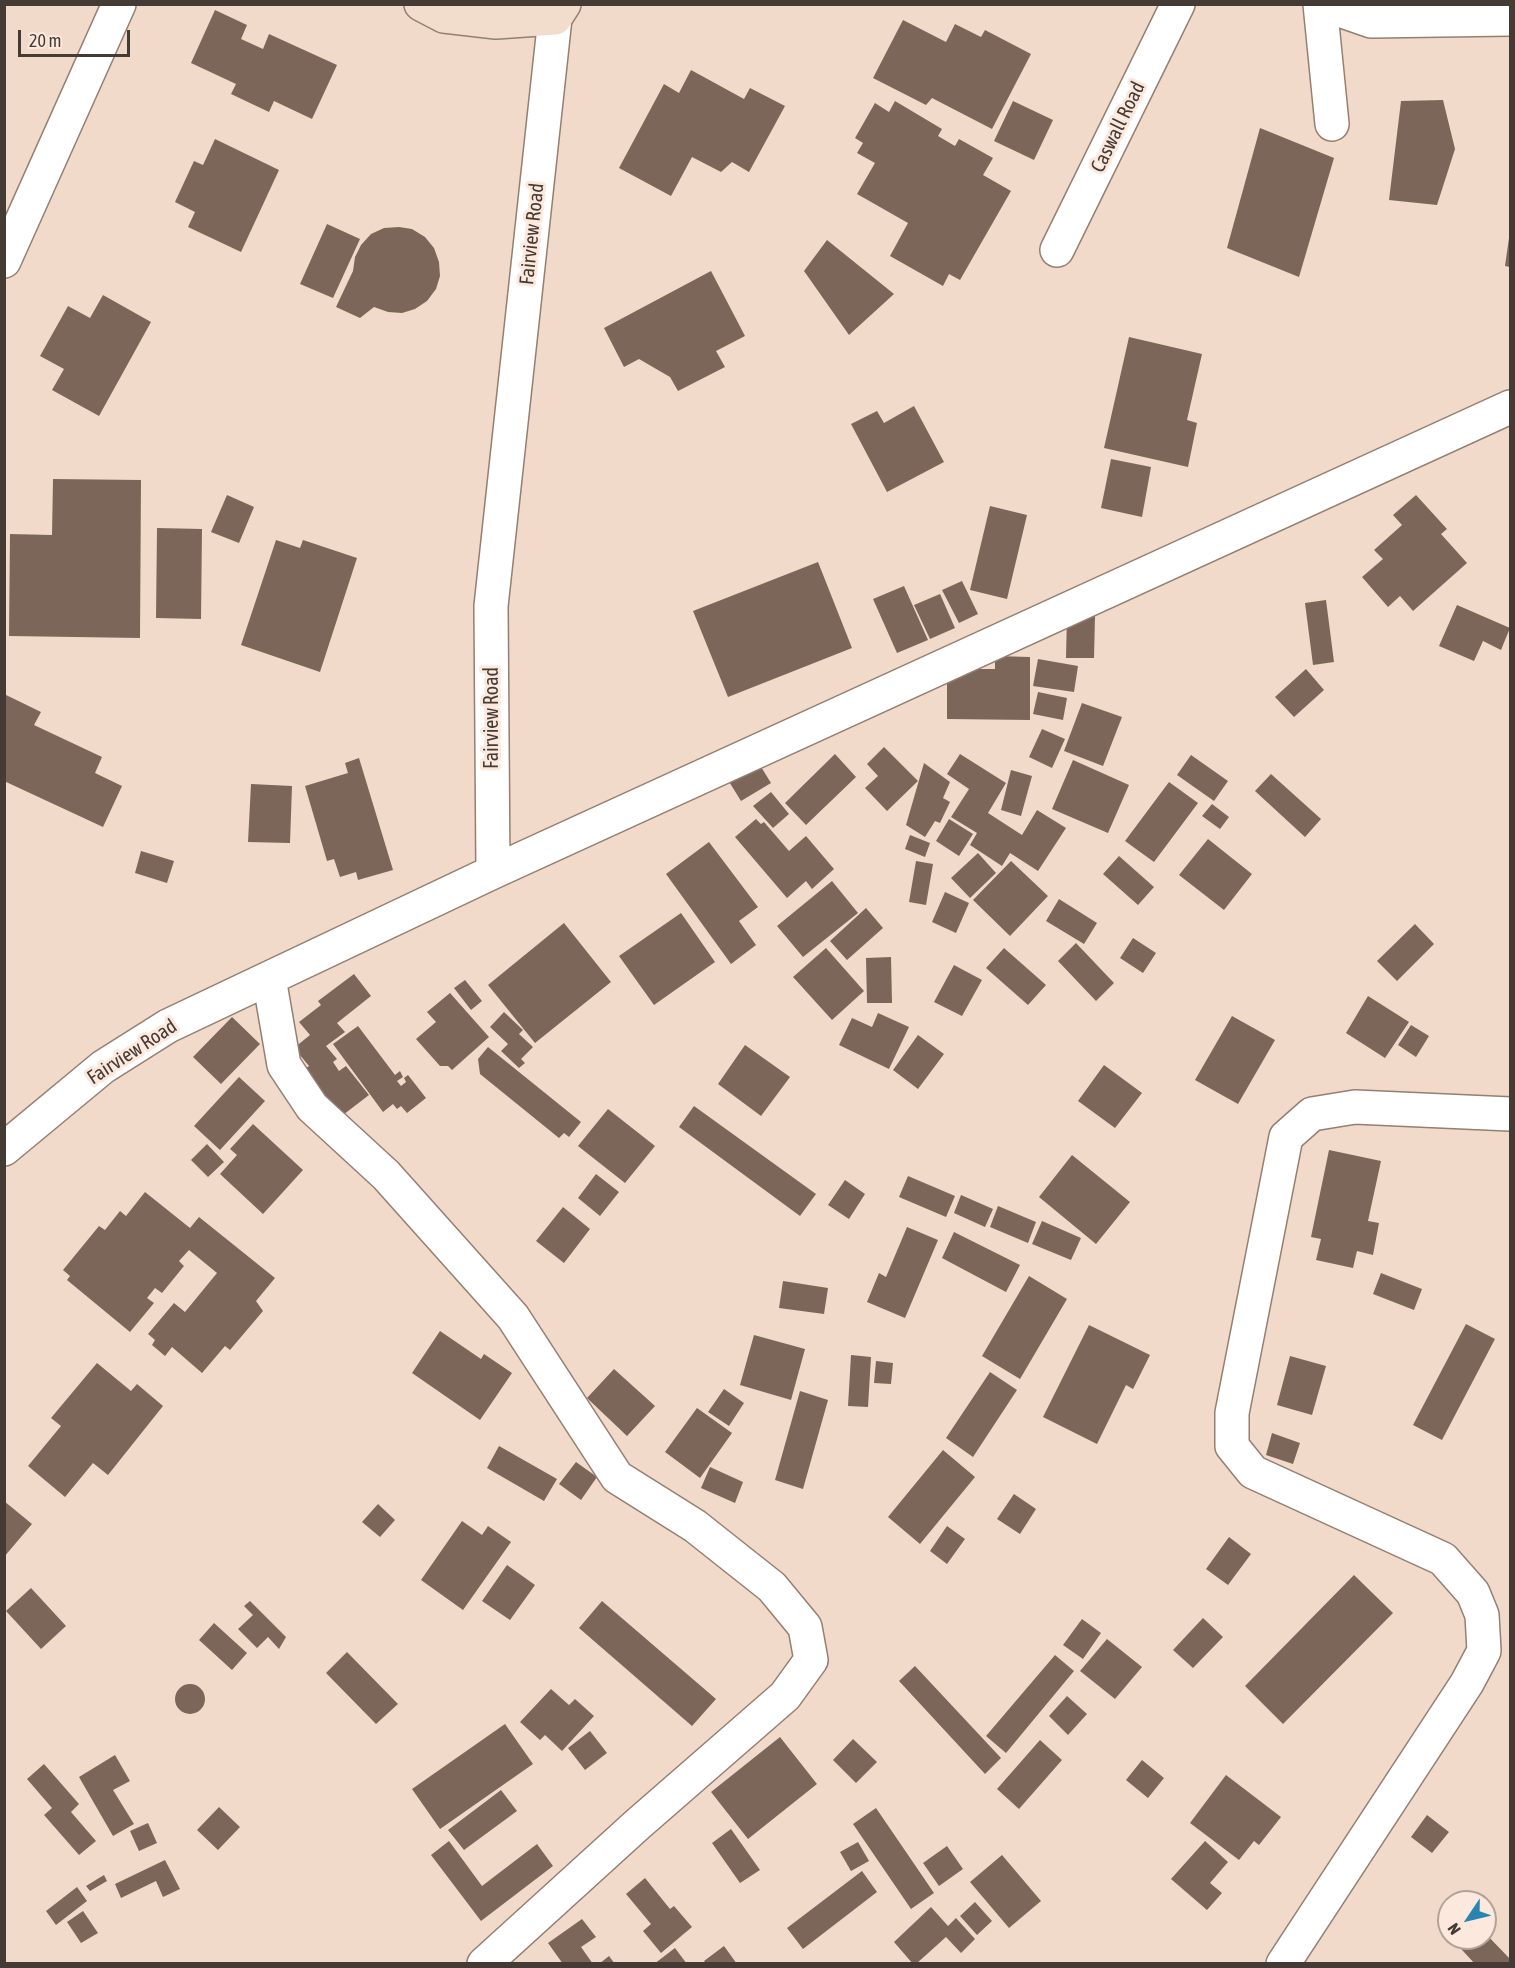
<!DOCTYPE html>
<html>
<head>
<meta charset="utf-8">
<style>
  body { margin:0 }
  #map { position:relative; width:1515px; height:1968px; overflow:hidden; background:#f2dacb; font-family:"Asap Condensed",sans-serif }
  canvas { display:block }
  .frame { position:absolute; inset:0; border:6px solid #443b35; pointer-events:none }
  .north { position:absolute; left:1437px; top:1890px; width:60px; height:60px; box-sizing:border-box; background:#fce8dc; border:2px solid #b2a399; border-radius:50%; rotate:235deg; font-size:16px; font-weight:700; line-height:24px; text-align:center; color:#443b35 }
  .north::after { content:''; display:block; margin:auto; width:21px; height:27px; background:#2a84b2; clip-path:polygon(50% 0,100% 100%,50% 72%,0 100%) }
  .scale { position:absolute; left:18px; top:30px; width:112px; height:27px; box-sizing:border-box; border:3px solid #443b35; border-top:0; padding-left:8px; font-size:18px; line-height:21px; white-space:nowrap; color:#443b35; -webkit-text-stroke:4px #fce8dc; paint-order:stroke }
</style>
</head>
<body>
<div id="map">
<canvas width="1515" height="1968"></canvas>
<div class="frame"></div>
<div class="north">N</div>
<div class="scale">20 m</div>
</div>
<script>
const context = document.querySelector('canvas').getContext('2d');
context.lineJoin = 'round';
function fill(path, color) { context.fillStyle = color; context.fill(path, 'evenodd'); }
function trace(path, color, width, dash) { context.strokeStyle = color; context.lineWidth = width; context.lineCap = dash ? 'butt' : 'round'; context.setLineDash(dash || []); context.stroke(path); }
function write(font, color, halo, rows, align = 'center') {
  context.font = font + ' "Asap Condensed",sans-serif'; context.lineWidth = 6; context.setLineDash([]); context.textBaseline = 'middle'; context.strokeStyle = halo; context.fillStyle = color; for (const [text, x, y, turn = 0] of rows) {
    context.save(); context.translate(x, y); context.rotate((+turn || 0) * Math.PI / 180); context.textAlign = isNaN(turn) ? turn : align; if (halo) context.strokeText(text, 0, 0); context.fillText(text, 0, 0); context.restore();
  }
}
fill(new Path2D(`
  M215 10 247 25 241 39 263 49 269 34 337 65 312 119 274 101 269 112 231 94 236 84 191 63Z
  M903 20 946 42 955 24 981 37 985 30 1031 54 992 129 932 98 926 105 873 78Z
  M691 70 744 99 750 88 785 106 749 172 732 162 721 172 692 157 671 196 619 168 664 84 679 93Z
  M1443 100 1455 149 1437 205 1389 200 1401 101Z
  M895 101 942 129 938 136 955 146 959 139 993 158 983 175 1011 191 960 280 949 274 943 286 890 256 908 223 857 194 875 163 857 153 863 143 855 138 875 103 889 112Z
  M1013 101 1053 120 1034 160 994 141Z
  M1260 128 1334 158 1299 277 1227 248Z
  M215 139 279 170 241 252 188 227 195 212 175 202 194 161 203 165Z
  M327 224 360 239 333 298 300 284Z
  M399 227 412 229 425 237 434 248 439 262 440 276 436 289 427 301 415 309 402 313 388 312 374 307 360 318 336 307 353 271 355 257 361 245 371 234 384 228Z
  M1509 238H1510V267L1505 266Z
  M827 240 894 294 849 335 804 271Z
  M711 271 745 336 716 351 725 367 678 391 670 377 639 359 624 367 604 328Z
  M103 295 151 322 99 416 52 390 64 369 40 356 68 306 90 318Z
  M1129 337 1202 354 1187 420 1197 423 1188 467 1104 448Z
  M914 406 944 462 887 492 851 424 877 411 884 423Z
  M1111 459 1151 467 1142 517 1101 508Z
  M53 479 141 480 140 638 9 636 10 534 52 535Z
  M227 495 254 507 239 543 211 532Z
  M1416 495 1447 529 1441 534 1467 563 1413 611 1400 596 1388 607 1362 577 1383 559 1374 550 1402 525 1393 515Z
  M990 506 1027 515 1007 599 970 590Z
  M157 528 202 529 201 619 156 618Z
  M276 540 300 548 303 540 357 558 320 672 241 645Z
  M818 562 852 648 728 697 693 611Z
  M962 581 978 614 959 623 942 590Z
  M904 586 928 640 897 653 873 599Z
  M940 594 955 628 930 639 914 605Z
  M1326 600 1334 662 1313 665 1305 603Z
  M1457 605 1510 628 1501 650 1483 641 1474 661 1439 646Z
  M1067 615 1095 616 1094 658H1066Z
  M995 656 1030 657V720L947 719V669H995Z
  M1038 659 1078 666 1074 692 1033 686Z
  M1306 669 1324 690 1294 717 1275 697Z
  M1038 692 1067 698 1063 720 1033 714Z
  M4 694 41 712 34 725 102 757 95 773 122 786 103 827 4 781Z
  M1082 703 1122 717 1103 766 1064 751Z
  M1042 729 1065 739 1052 768 1029 757Z
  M884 747 918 781 887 811 865 788 878 776 867 764Z
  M835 754 856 777 806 825 785 803Z
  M960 754 1006 783 988 813 1022 835 1037 810 1066 828 1038 871 1010 853 1002 866 970 845 977 833 951 817 969 789 947 774Z
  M1191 755 1228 781 1214 801 1177 775Z
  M359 758 393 870 358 880 356 872 340 877 334 859 327 861 305 786 348 773 345 763Z
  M1073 760 1129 785 1108 833 1052 809Z
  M758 762 771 783 741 801 728 780Z
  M924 763 950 782 943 798 950 802 940 823 935 821 925 837 906 825Z
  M1011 770 1032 776 1021 816 1001 810Z
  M1271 774 1321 819 1305 837 1255 791Z
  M1169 782 1198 803 1154 862 1125 841Z
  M251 784 292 786 290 843 248 842Z
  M771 792 789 814 773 828 753 806Z
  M1212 804 1229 817 1220 829 1202 816Z
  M756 819 761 824 764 822 789 851 806 836 834 869 812 889 806 881 787 898 735 837Z
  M949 819 973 834 959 856 936 841Z
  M910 835 930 843 925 857 905 849Z
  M1208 839 1252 874 1224 910 1179 875Z
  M709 842 758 907 739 921 756 945 731 964 666 874Z
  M141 851 174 861 167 883 135 873Z
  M978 853 996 873 970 898 951 878Z
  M1119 856 1154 887 1138 905 1103 874Z
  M916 861 933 864 926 905 909 902Z
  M1011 861 1048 896 1010 936 973 900Z
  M832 881 858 913 803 957 777 926Z
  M945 892 969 903 956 933 932 922Z
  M1059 899 1097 923 1084 944 1046 921Z
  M866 908 883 928 847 960 830 941Z
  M681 913 715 962 654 1005 619 956Z
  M564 923 611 982 535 1043 488 985Z
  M1415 924 1434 944 1397 981 1377 961Z
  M1133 938 1156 953 1143 973 1120 958Z
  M1076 943 1114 983 1096 1001 1058 961Z
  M826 948 864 991 832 1020 793 977Z
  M1004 948 1046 985 1028 1005 986 968Z
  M891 957 892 1003H867L866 958Z
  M954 965 982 980 962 1016 934 1002Z
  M354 974 371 996 337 1023 345 1032 326 1046 337 1059 333 1062 339 1071 346 1066 369 1095 339 1118 302 1071 309 1066 294 1048 310 1035 299 1022 321 1005 318 1001Z
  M465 980 482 1001 471 1010 454 988Z
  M450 993 489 1037 452 1070 448 1066H440L416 1039 436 1022 427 1012Z
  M1368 996 1409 1022 1385 1058 1346 1033Z
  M504 1012 523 1030 519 1034 533 1047 521 1059 525 1063 519 1068 501 1051 508 1044 490 1027Z
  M878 1013 909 1027 889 1069 839 1045 852 1018 872 1027Z
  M1232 1016 1275 1040 1238 1104 1195 1080Z
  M232 1017 260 1044 221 1084 193 1057Z
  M1411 1025 1429 1036 1416 1057 1398 1045Z
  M358 1026 395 1075 400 1071 403 1077 397 1081 401 1086 406 1082 404 1078 408 1075 426 1098 407 1113 401 1106 397 1109 393 1104 383 1112 333 1044Z
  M918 1035 944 1054 918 1089 893 1070Z
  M745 1045 790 1077 761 1116 718 1084Z
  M488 1047 581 1122 569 1137 564 1133 559 1138 480 1074 478 1059Z
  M1104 1065 1142 1093 1115 1128 1078 1101Z
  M239 1077 265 1101 220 1150 194 1126Z
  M694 1106 816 1194 800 1216 679 1127Z
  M608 1109 655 1146 625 1183 578 1146Z
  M253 1124 303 1170 263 1214 220 1174 237 1155 230 1149Z
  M207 1144 224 1162 208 1177 191 1160Z
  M1329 1150 1381 1161 1368 1221 1379 1223 1373 1255 1357 1251 1353 1268 1316 1260 1321 1239 1311 1237Z
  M1072 1155 1130 1202 1096 1244 1039 1197Z
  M596 1174 619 1192 600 1216 578 1198Z
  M908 1176 955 1196 946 1217 899 1197Z
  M845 1180 865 1194 849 1219 828 1205Z
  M145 1192 190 1228 199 1217 275 1278 256 1301 263 1311 230 1350 225 1346 202 1373 172 1347 165 1356 152 1345 155 1340 148 1334 174 1303 185 1312 217 1273 189 1250 179 1261 184 1266 162 1293 155 1288 147 1298 154 1303 130 1332 67 1280 70 1276 63 1270 99 1226 105 1230 120 1211 126 1216Z
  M961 1195 993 1209 985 1227 954 1213Z
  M998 1206 1036 1222 1028 1243 990 1227Z
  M563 1207 590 1229 564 1263 536 1241Z
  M1042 1221 1081 1238 1071 1260 1032 1244Z
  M907 1227 938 1240 905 1318 867 1302 879 1273 886 1277Z
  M954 1232 1020 1265 1006 1292 942 1258Z
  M1381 1273 1422 1289 1414 1310 1373 1294Z
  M1029 1276 1067 1299 1020 1379 982 1356Z
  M783 1281 828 1288 824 1314 779 1308Z
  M1466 1324 1495 1339 1442 1440 1413 1425Z
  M1089 1325 1150 1355 1133 1389 1126 1385 1097 1444 1043 1417Z
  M440 1331 481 1359 484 1354 512 1373 480 1420 412 1373Z
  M754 1335 805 1349 791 1400 740 1385Z
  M851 1355 871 1357 868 1407 848 1406Z
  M1290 1356 1326 1366 1312 1415 1277 1405Z
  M876 1361 893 1363 891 1384 874 1383Z
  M97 1363 131 1391 137 1384 163 1406 108 1475 93 1463 65 1497 28 1466 61 1426 51 1418Z
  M614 1369 655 1406 627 1436 587 1398Z
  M990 1372 1017 1390 973 1457 946 1438Z
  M724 1389 744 1403 729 1426 708 1412Z
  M800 1391 828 1400 803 1489 775 1480Z
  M697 1408 732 1433 700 1478 665 1452Z
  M1272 1433 1300 1443 1293 1464 1266 1455Z
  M499 1446 557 1479 544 1501 487 1468Z
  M943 1450 975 1477 920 1544 888 1517Z
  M576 1462 597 1477 581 1500 559 1484Z
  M710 1467 743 1482 735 1503 701 1488Z
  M1014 1494 1036 1509 1020 1534 997 1519Z
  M4 1501 32 1524 4 1557Z
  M378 1504 395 1520 380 1537 362 1522Z
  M462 1521 482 1535 488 1526 511 1542 463 1610 421 1580Z
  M947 1526 965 1539 947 1564 930 1551Z
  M1229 1537 1251 1554 1228 1585 1206 1569Z
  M507 1565 535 1585 510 1620 482 1601Z
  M1354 1575 1393 1613 1283 1724 1245 1686Z
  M31 1588 66 1626 41 1649 6 1611Z
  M250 1601 286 1637 279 1649 268 1637 257 1648 238 1629 253 1615 244 1606Z
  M602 1601 716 1699 692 1726 579 1628Z
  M1203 1618 1223 1637 1193 1668 1173 1650Z
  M1082 1619 1101 1633 1083 1659 1063 1645Z
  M214 1623 247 1653 232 1670 199 1640Z
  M1107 1639 1142 1667 1115 1699 1080 1671Z
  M347 1652 398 1704 376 1724 326 1673Z
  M1055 1655 1074 1671 1006 1753 986 1736Z
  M915 1666 1001 1758 985 1774 899 1681Z
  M175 1699a15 15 0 1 1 30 0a15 15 0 1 1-30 0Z
  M551 1689 569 1705 575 1699 594 1716 562 1751 545 1735 540 1740 520 1722Z
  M1067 1696 1087 1714 1068 1735 1049 1716Z
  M505 1724 533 1764 440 1829 412 1789Z
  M590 1731 607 1753 585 1770 568 1748Z
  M780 1737 817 1784 748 1839 711 1792Z
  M853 1739 877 1762 856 1783 833 1760Z
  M1040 1740 1062 1760 1019 1809 997 1789Z
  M115 1755 130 1781 113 1790 134 1824 113 1836 79 1777Z
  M1142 1760 1164 1778 1148 1798 1126 1780Z
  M44 1764 79 1804 71 1812 96 1841 79 1855 44 1815 52 1808 27 1779Z
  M1226 1775 1281 1817 1259 1845 1254 1841 1239 1860 1190 1823Z
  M501 1790 517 1811 464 1850 448 1830Z
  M219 1807 240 1827 218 1850 197 1830Z
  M876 1808 934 1893 911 1909 853 1824Z
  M1427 1815 1449 1832 1432 1853 1411 1837Z
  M148 1823 157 1843 139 1851 130 1831Z
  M731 1829 760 1870 740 1883 712 1843Z
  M449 1841 482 1886 537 1844 553 1866 481 1921 431 1855Z
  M1205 1841 1228 1862 1210 1883 1222 1893 1207 1910 1171 1879Z
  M858 1842 869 1861 851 1871 840 1852Z
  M947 1846 963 1869 939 1886 923 1863Z
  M1002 1855 1041 1901 1009 1928 970 1882Z
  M165 1860 180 1889 163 1897 156 1881 121 1898 115 1884Z
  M862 1871 877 1892 803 1949 787 1928Z
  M104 1875 107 1881 90 1891 86 1886Z
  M645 1878 670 1909 674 1906 692 1927 661 1953 643 1931 651 1924 626 1894Z
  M77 1887 87 1901 56 1925 46 1911Z
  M975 1902 992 1921 977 1935 960 1916Z
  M931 1907 948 1926 956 1918 975 1939 961 1953 946 1937 916 1964H913L894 1942Z
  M83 1911 98 1933 81 1943 67 1922Z
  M582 1919 596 1937 581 1947 593 1964H563L548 1943Z
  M1485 1933 1510 1959V1964H1475L1452 1939 1485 1938Z
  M724 1946 737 1964H706L704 1961Z
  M675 1948 687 1964H654Z
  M609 1956 615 1964H599Z`), '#7b6659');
const street = new Path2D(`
  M1320 4 1332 124
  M1322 4 1371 21 1510 19
  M1057 250 1178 4
  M4 261 119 4
  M493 872 491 606 555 18
  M269 978 284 1065 312 1107 386 1175 513 1317 617 1477 695 1526 772 1587 805 1627 811 1660 785 1696 638 1824 484 1964
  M4 1149 103 1067 168 1026 493 872 1510 407
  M1283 1964 1467 1683 1484 1651 1482 1615 1473 1593 1443 1559 1253 1472 1232 1446V1413L1286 1137 1312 1114 1355 1107 1510 1114`);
const secondary = new Path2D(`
  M421 4 444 16 496 22 555 18 564 4`);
trace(street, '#947f70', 36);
trace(secondary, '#947f70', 36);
trace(street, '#fff', 33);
trace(secondary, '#f2ddcd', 33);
write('20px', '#443b35', '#fce8dc', [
  ["Caswall Road",1118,127,-64],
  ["Fairview Road",532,234,-84],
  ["Fairview Road",492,718,-90],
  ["Fairview Road",132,1052,-33]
]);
</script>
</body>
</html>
